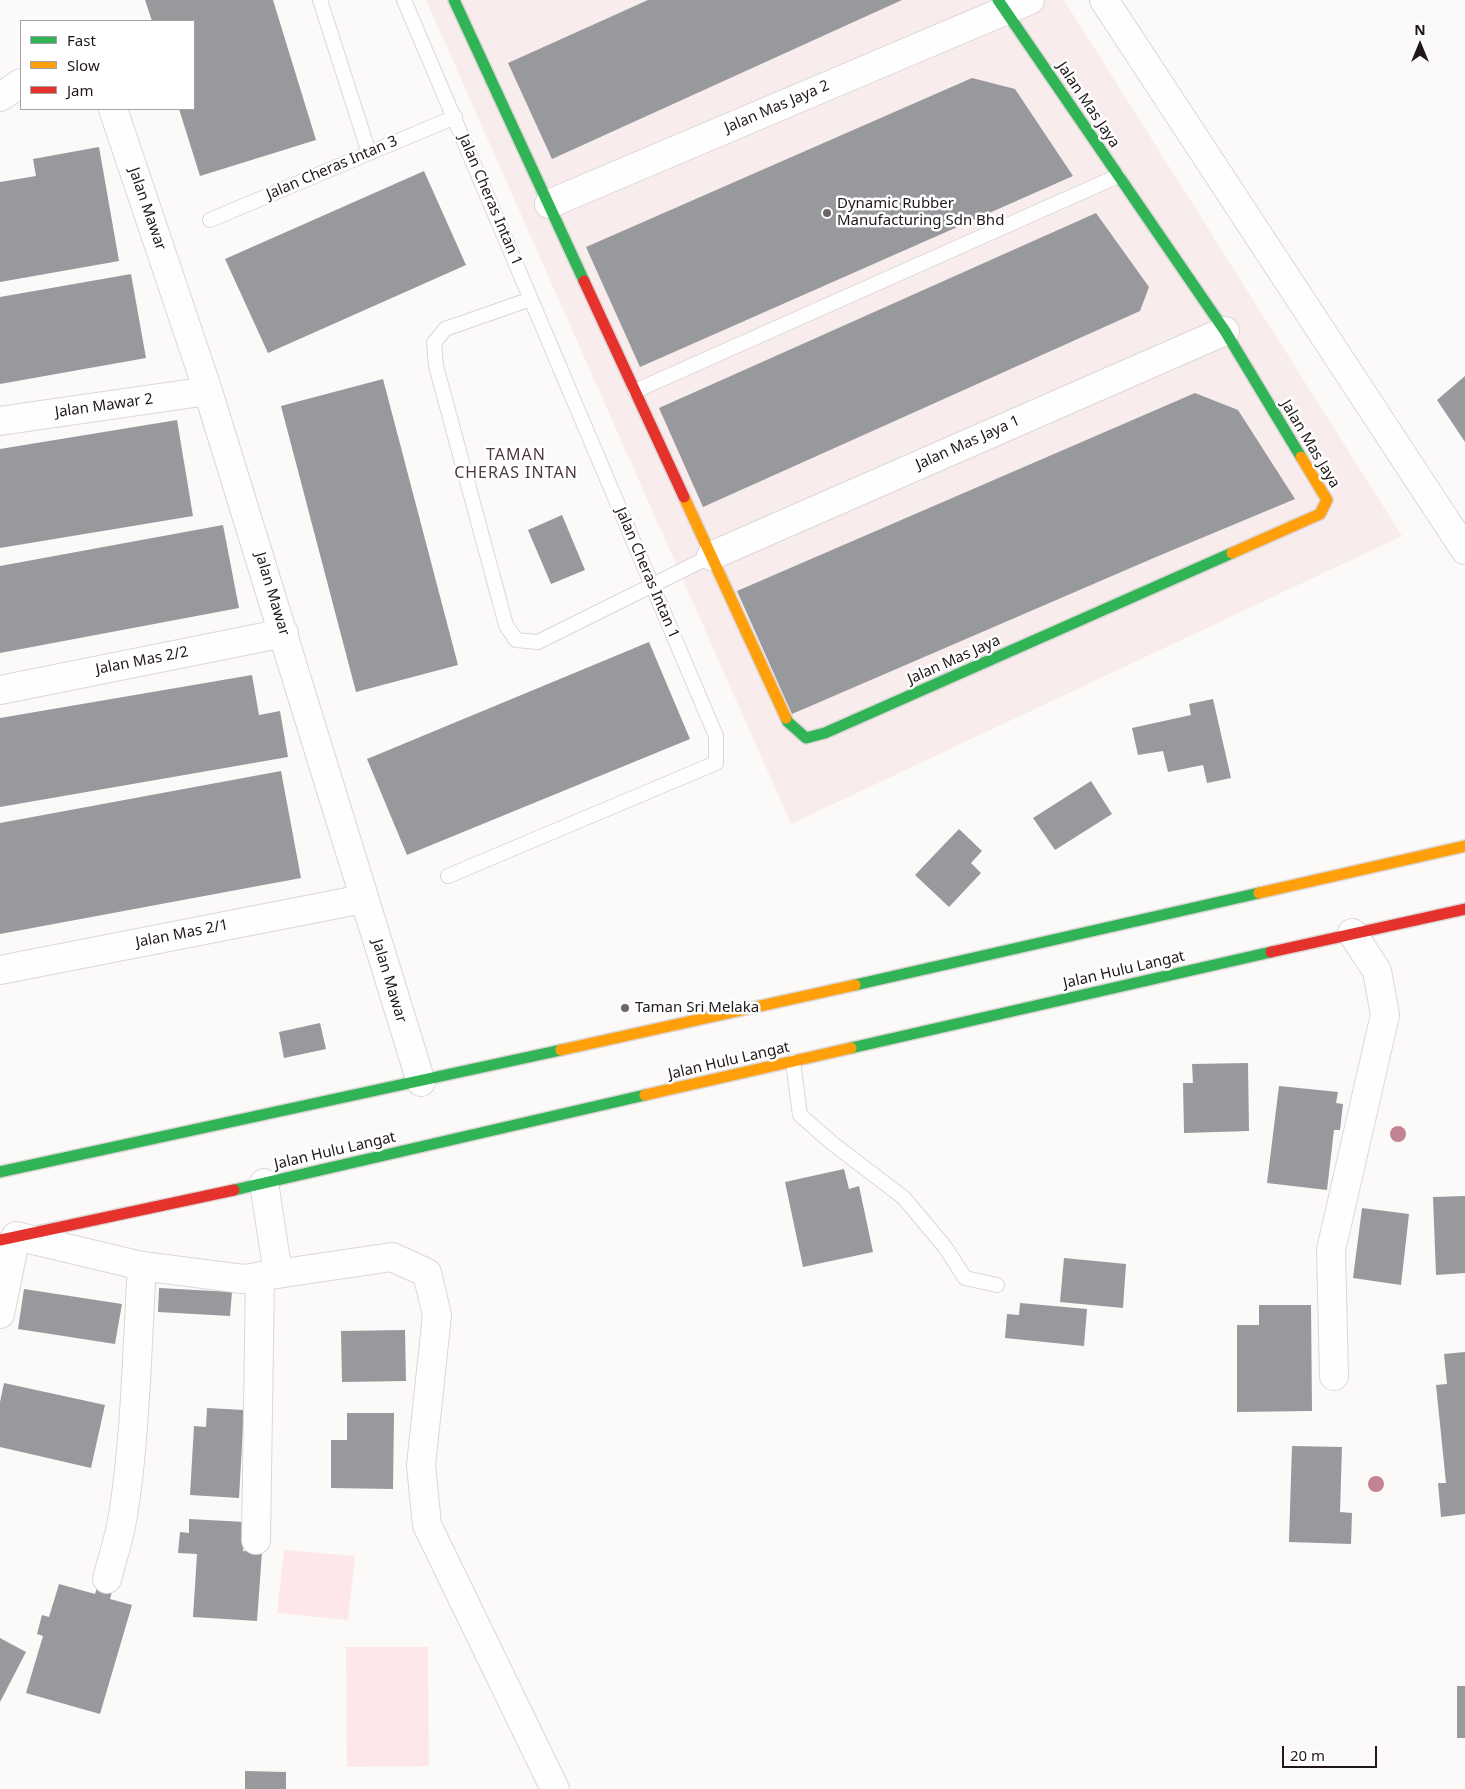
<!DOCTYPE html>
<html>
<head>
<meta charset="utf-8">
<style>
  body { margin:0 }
  #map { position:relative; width:1465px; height:1789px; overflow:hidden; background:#fcf9f9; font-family:"Noto Sans",sans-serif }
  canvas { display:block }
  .legend { position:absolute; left:20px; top:20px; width:175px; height:90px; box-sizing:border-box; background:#fff; border:1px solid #a6a2a3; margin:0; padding:6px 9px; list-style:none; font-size:15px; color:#201718 }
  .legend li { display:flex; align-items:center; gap:10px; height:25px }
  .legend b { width:25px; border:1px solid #a6a2a3 }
  .north { position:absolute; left:1395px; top:20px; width:50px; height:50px; -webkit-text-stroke:4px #fff; paint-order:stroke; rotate:0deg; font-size:14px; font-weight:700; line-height:20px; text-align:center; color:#201718 }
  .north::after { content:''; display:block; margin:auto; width:18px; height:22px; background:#201718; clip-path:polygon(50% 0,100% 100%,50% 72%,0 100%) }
  .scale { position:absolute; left:1282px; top:1746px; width:95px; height:22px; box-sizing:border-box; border:2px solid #201718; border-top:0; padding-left:6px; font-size:15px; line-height:18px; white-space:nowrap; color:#201718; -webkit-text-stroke:4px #fff; paint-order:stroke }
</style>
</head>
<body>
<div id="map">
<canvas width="1465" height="1789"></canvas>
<ul class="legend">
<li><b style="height:6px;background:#30b455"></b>Fast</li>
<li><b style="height:6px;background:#ff9f0a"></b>Slow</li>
<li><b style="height:6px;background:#e5322d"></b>Jam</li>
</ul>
<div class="north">N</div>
<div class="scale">20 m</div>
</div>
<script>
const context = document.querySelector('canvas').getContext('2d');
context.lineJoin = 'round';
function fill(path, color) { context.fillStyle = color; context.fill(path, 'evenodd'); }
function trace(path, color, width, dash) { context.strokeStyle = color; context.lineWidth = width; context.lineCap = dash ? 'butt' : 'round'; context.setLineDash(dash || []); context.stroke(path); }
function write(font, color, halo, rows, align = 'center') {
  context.font = font + ' "Noto Sans",sans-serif'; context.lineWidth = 5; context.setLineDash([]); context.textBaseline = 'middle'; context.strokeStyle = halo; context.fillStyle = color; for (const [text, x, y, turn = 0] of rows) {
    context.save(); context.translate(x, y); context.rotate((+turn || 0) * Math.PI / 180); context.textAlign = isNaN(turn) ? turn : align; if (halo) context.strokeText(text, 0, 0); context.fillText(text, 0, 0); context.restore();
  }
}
fill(new Path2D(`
  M426 0H1064L1402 536 791 824Z`), '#f9eced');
fill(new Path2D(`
  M284 1550 355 1556 348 1620 277 1613Z
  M346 1647H428L429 1766 347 1767Z`), '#fde7e9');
fill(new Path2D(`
  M145 0H273L316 140 200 176 179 109H194V21H152Z
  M648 0H902L552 159 508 63Z
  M972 78 1015 89 1073 176 640 367 586 247Z
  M99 147 119 261 0 282V182L36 176 33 159Z
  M424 171 466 265 268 353 225 259Z
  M1096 213 1149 287 1140 311 703 507 659 408Z
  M131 274 146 358 0 384V297Z
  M1465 376V442L1437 400Z
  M383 379 458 665 356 692 281 406Z
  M1195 393 1238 410 1295 499 1156 557 792 714 737 591Z
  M177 420 193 516 0 548V449Z
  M562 515 585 570 551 584 528 530Z
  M223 525 239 608 0 653V566Z
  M649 642 690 739 407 855 367 759Z
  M252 675 259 715 280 711 288 757 0 807V718Z
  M1213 699 1231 778 1207 783 1203 765 1168 772 1163 751 1138 755 1132 728 1191 715 1189 704Z
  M281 771 301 878 0 934V823Z
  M1091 781 1112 814 1055 850 1033 818Z
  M959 829 982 851 971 863 981 873 949 907 915 875Z
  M320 1023 326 1049 284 1058 279 1032Z
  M1248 1063 1249 1131 1184 1133 1183 1083H1193L1192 1064Z
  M1279 1086 1338 1092 1336 1103 1343 1104 1340 1130H1334L1327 1190 1267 1183Z
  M844 1169 849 1189 859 1186 873 1252 803 1267 785 1182Z
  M1465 1196V1273L1436 1275 1433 1197Z
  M1362 1208 1409 1214 1401 1285 1353 1278Z
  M1064 1258 1126 1264 1123 1308 1060 1302Z
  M159 1288 232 1292 230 1316 158 1312Z
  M24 1289 122 1304 115 1344 18 1329Z
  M1020 1303 1087 1309 1084 1346 1005 1338 1007 1314 1019 1315Z
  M1259 1305H1311L1312 1411 1237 1412V1325H1259Z
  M405 1330 406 1381 342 1382 341 1331Z
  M1465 1352V1514L1441 1517 1438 1483H1446L1436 1385 1447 1384 1444 1354Z
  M4 1383 105 1405 91 1468 0 1447V1402Z
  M207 1408 244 1410 239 1498 190 1495 194 1426 206 1427Z
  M347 1413H394L393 1489 331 1488V1440H347Z
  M1292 1446 1342 1447 1340 1512 1352 1513 1351 1544 1289 1542Z
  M189 1519 245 1522 243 1551 262 1552 257 1621 193 1617 197 1554 178 1553 180 1532 189 1533Z
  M59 1584 95 1594 98 1584 113 1588 110 1599 132 1605 100 1714 26 1693 43 1636 37 1634 42 1615 49 1617Z
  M0 1638 26 1652 0 1702Z
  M1457 1686H1465V1738H1457Z
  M245 1771 286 1772V1789H245Z`), '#97999c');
const lane = new Path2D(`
  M320 0 369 153
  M404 0 716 736V763L448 876
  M210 220 455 117
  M531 299 445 329 434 343 436 366 506 625 516 640 538 642 711 556
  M635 391 1118 176
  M793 1062 800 1115 832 1143 904 1198 945 1247 965 1278 997 1285`);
const street = new Path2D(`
  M1104 0 1465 550
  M0 97 21 83
  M113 109 208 391 421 1082
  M549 204 1030 0
  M0 421 208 391
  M711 556 1225 331
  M0 690 284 633
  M0 970 363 899
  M264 1183 278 1274
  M0 1314 16 1236 142 1266 243 1279 392 1257 427 1273 437 1315 421 1465 427 1525 555 1789
  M1334 1376 1331 1250 1385 1015 1377 971 1352 933
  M256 1540 260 1276
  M107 1579C113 1556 121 1533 124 1509 136 1430 137 1346 142 1266`);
const fast = new Path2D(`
  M454 0 584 281
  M998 0 1225 331 1301 457
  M786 718 788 722 806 738 825 733 1232 553
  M855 985 1259 893
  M851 1048 1271 952
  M0 1172 561 1050
  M234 1190 645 1095`);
const slow = new Path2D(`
  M684 497 786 718
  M1232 553 1320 514 1327 500 1301 457
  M1259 893 1465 846
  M561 1050 855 985
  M645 1095 851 1048`);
const jam = new Path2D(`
  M584 281 684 497
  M1271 952 1465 909
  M0 1240 234 1190`);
trace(lane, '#ddd6d7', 16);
trace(street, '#ddd6d7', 30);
trace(fast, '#ddd6d7', 14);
trace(slow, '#ddd6d7', 14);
trace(jam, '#ddd6d7', 14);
trace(lane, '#fffefe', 14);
trace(street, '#fffefe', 28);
trace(fast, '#30b455', 11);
trace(slow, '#ff9f0a', 11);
trace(jam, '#e5322d', 11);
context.fillStyle = '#c28493';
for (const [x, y] of [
  [1398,1134],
  [1376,1484]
]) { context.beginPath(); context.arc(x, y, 8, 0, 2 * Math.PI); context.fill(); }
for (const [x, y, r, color] of [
  [827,213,5,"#6d6667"],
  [625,1008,5,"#6d6667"]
]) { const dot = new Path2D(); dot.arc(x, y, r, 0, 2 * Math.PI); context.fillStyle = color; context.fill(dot); trace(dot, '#fff', 2); }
write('15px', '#201718', '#fff', [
  ["Jalan Mas Jaya",1088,105,56],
  ["Jalan Mas Jaya 2",777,107,-23],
  ["Jalan Cheras Intan 3",332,168,-23],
  ["Jalan Cheras Intan 1",490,200,67],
  ["Jalan Mawar",147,209,71],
  ["Jalan Mawar 2",104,406,-8],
  ["Jalan Mas Jaya 1",968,443,-24],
  ["Jalan Mas Jaya",1310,444,59],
  ["Jalan Cheras Intan 1",647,573,67],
  ["Jalan Mawar",272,594,73],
  ["Jalan Mas Jaya",954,660,-24],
  ["Jalan Mas 2/2",142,661,-11],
  ["Jalan Mas 2/1",182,934,-11],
  ["Jalan Hulu Langat",1124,970,-13],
  ["Jalan Mawar",389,981,73],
  ["Jalan Hulu Langat",729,1061,-13],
  ["Jalan Hulu Langat",335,1151,-13]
]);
write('15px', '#201718', '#fff', [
  ["Dynamic Rubber",837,204],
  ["Manufacturing Sdn Bhd",837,221],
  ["Taman Sri Melaka",635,1008]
], 'left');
context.letterSpacing = '1px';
write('16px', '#4f3a3c', '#fff', [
  ["TAMAN",516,455],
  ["CHERAS INTAN",516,473]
]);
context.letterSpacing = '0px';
</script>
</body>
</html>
